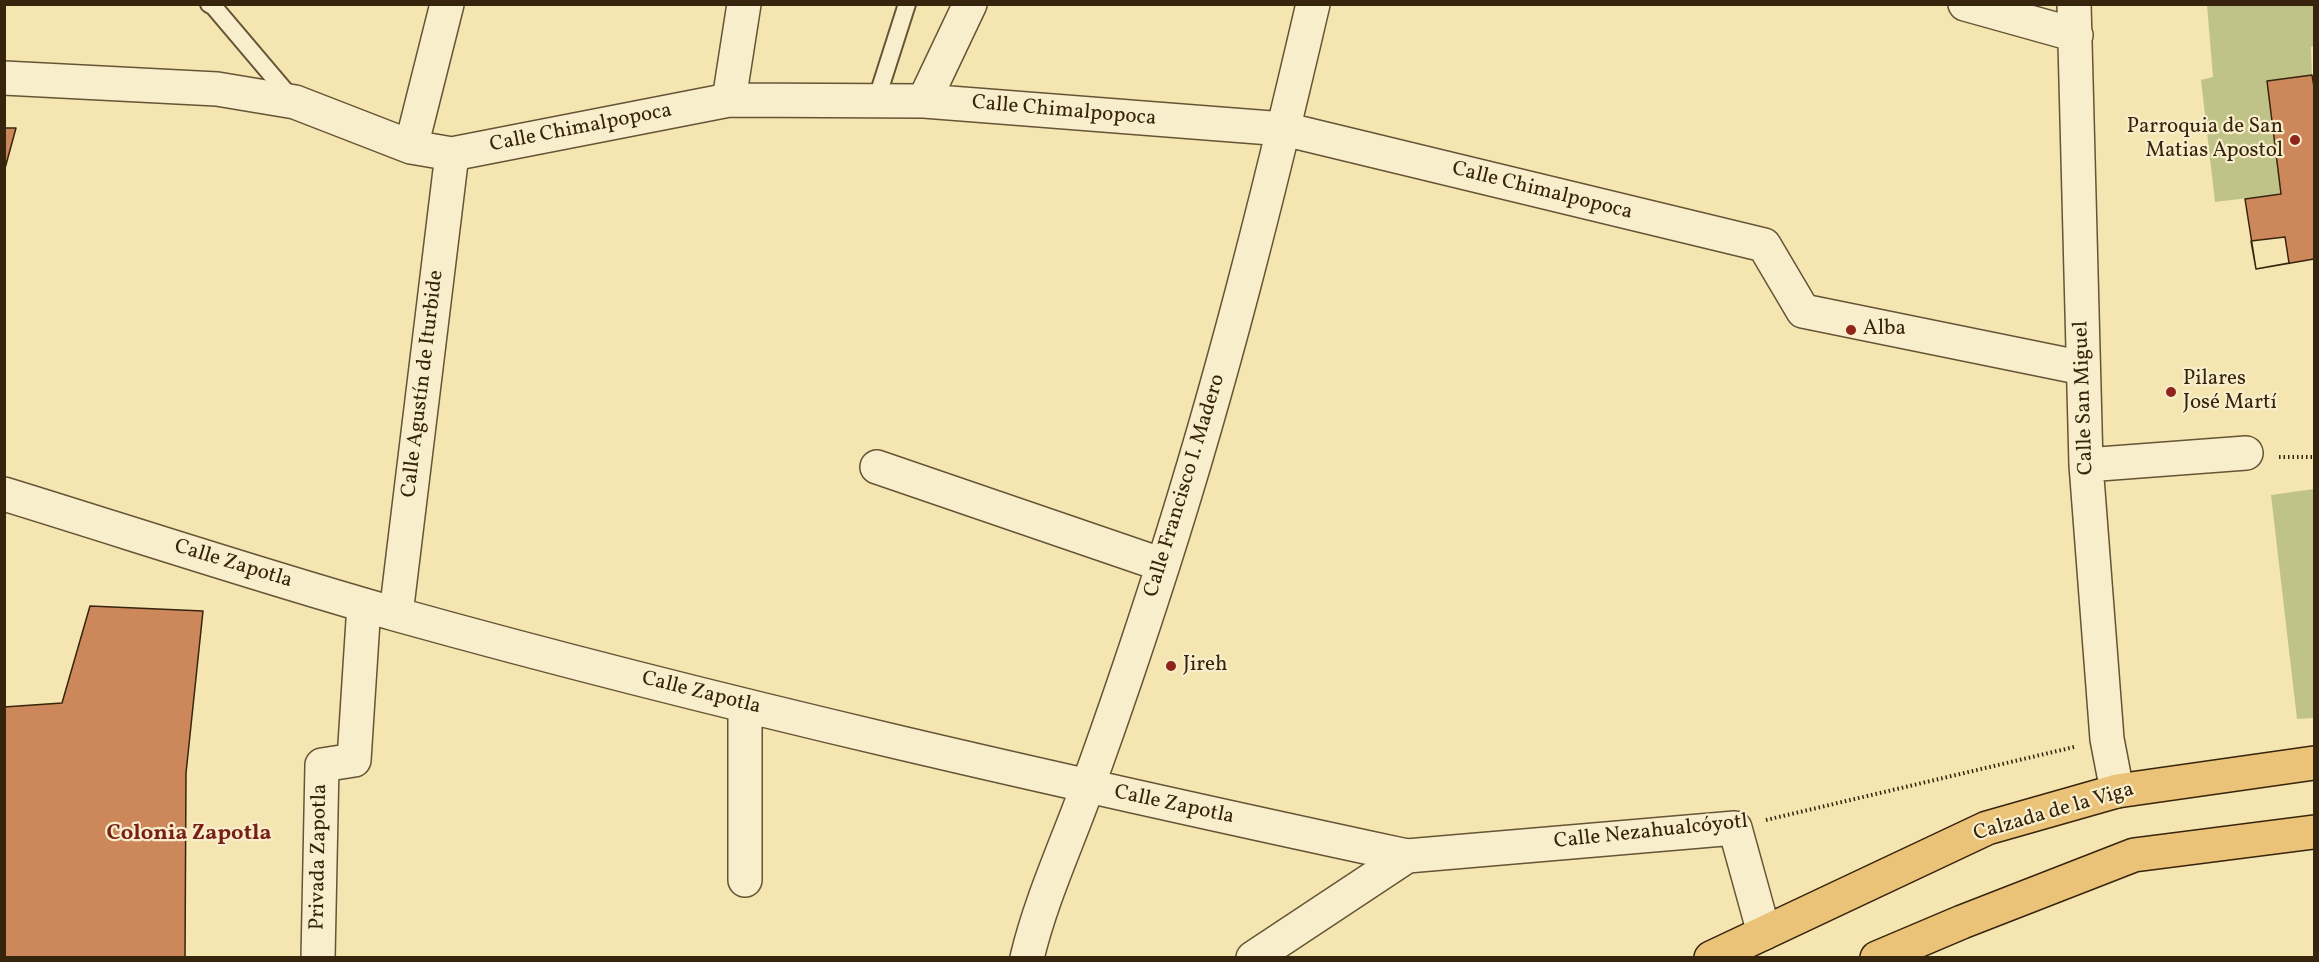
<!DOCTYPE html>
<html>
<head>
<meta charset="utf-8">
<style>
  body { margin:0 }
  #map { position:relative; width:2319px; height:962px; overflow:hidden; background:#f4e5b1; font-family:Vollkorn,serif }
  canvas { display:block }
  .frame { position:absolute; inset:0; border:6px solid #37240c; pointer-events:none }
</style>
</head>
<body>
<div id="map">
<canvas width="2319" height="962"></canvas>
<div class="frame"></div>
</div>
<script>
const context = document.querySelector('canvas').getContext('2d');
context.lineJoin = 'round';
function fill(path, color) { context.fillStyle = color; context.fill(path, 'evenodd'); }
function trace(path, color, width, dash) { context.strokeStyle = color; context.lineWidth = width; context.lineCap = dash ? 'butt' : 'round'; context.setLineDash(dash || []); context.stroke(path); }
function write(font, color, halo, rows, align = 'center') {
  context.font = font + ' Vollkorn,serif'; context.lineWidth = 4.5; context.setLineDash([]); context.textBaseline = 'middle'; context.strokeStyle = halo; context.fillStyle = color; for (const [text, x, y, turn = 0] of rows) {
    context.save(); context.translate(x, y); context.rotate((+turn || 0) * Math.PI / 180); context.textAlign = isNaN(turn) ? turn : align; if (halo) context.strokeText(text, 0, 0); context.fillText(text, 0, 0); context.restore();
  }
}
fill(new Path2D(`
  M2207 5H2314V46L2311 47 2312 75 2268 81 2281 194 2215 202 2201 80 2213 77Z
  M2314 489V718L2297 719 2271 495Z`), '#c0c388');
const building = new Path2D(`
  M2312 75 2314 87V259L2256 269 2245 199 2281 194 2267 81Z
  M4 128H16L4 172Z
  M2285 237 2289 263 2256 269 2251 241Z
  M90 606 203 611 186 773 185 958H4V707L62 703Z`);
fill(building, '#cc885b');
trace(building, '#37240c', 1.5);
const lane = new Path2D(`
  M209 4 214 7 292 99
  M876 101 907 4`);
const street = new Path2D(`
  M1965 4 2076 35
  M2074 4 2086 465 2107 739 2117 791
  M4 78 217 89 295 102 411 147 452 154 729 100 924 101 1284 129 1764 245 1803 311 2083 368
  M729 100 744 4
  M924 101 970 4
  M411 147 447 4
  M2086 465 2246 453
  M877 467 1163 565
  M4 494C134 534 264 577 395 614 729 707 1068 783 1407 856
  M396 614 452 154
  M745 706V880
  M318 958 322 765 354 760 364 605
  M1027 958C1041 899 1067 844 1087 788 1114 714 1139 640 1163 565 1222 381 1269 193 1313 4
  M1253 958 1407 856 1735 828 1764 933`);
const primary = new Path2D(`
  M1711 958 1987 828 2117 791 2314 763
  M1877 958 1962 922 2134 855 2314 832`);
trace(lane, '#665435', 20);
trace(street, '#665435', 36);
trace(primary, '#37240c', 36);
trace(new Path2D(`
  M2279 457H2314
  M1766 820 2074 747`), '#37240c', 4, [1.5, 3]);
trace(lane, '#f8eecc', 16);
trace(street, '#f8eecc', 33);
trace(primary, '#eac278', 33);
for (const [x, y, r, color] of [
  [2295,140,6,"#8f2418"],
  [1851,330,6,"#8f2418"],
  [2171,392,6,"#8f2418"],
  [1171,666,6,"#8f2418"]
]) { const dot = new Path2D(); dot.arc(x, y, r, 0, 2 * Math.PI); context.fillStyle = color; context.fill(dot); trace(dot, '#f8eecc', 2); }
write('21px', '#37240c', '#f8eecc', [
  ["Calle Chimalpopoca",1064,112,5],
  ["Calle Chimalpopoca",581,129,-11],
  ["Calle Chimalpopoca",1542,192,14],
  ["Calle Agustín de Iturbide",424,384,-83],
  ["Calle San Miguel",2085,398,-92],
  ["Calle Francisco I. Madero",1186,486,-73],
  ["Calle Zapotla",233,565,17],
  ["Calle Zapotla",701,694,14],
  ["Calle Zapotla",1174,806,12],
  ["Calzada de la Viga",2054,813,-16],
  ["Calle Nezahualcóyotl",1651,833,-6],
  ["Privada Zapotla",320,857,-89]
]);
write('21px', '#37240c', '#f8eecc', [
  ["Parroquia de San",2283,128,"right"],
  ["Matias Apostol",2283,152,"right"],
  ["Alba",1863,330],
  ["Pilares",2183,380],
  ["José Martí",2183,404],
  ["Jireh",1183,666]
], 'left');
write('bold 22px', '#7a1f14', '#f8eecc', [
  ["Colonia Zapotla",189,835]
]);
</script>
</body>
</html>
